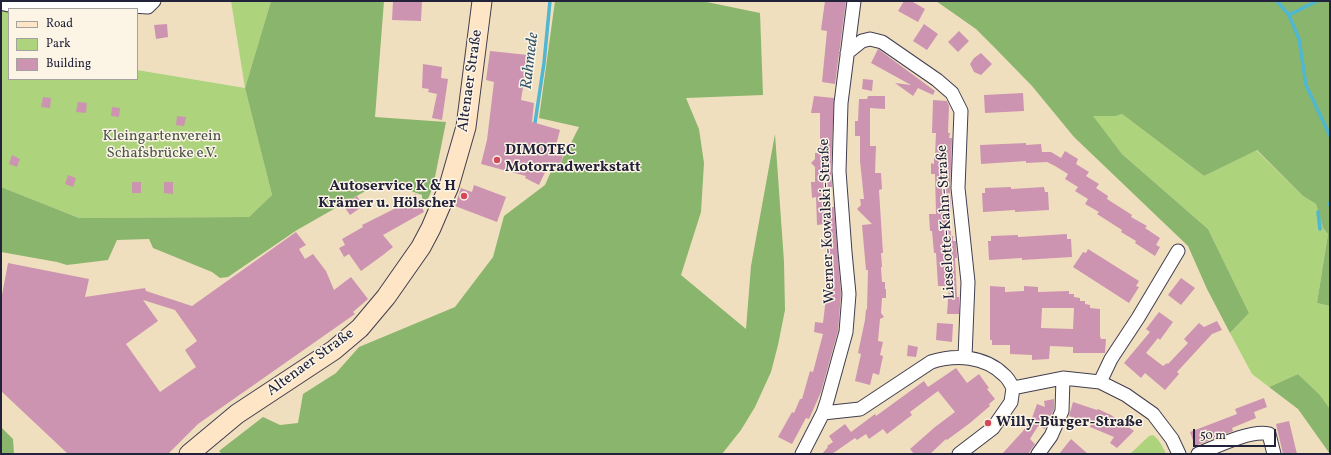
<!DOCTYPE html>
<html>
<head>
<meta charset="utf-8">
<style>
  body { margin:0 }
  #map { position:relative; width:1331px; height:455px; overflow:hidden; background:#f0dfbf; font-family:Vollkorn,serif }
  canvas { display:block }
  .frame { position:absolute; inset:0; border:2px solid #22223b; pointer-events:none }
  .legend { position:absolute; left:8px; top:8px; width:130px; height:72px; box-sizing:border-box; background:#fcf5e5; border:1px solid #a5a1a1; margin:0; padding:5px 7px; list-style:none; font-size:12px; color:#22223b }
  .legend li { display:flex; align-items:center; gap:8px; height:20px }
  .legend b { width:20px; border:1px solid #a5a1a1 }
  .scale { position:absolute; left:1193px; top:429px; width:83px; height:18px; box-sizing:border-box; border:2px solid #22223b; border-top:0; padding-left:5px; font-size:12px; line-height:14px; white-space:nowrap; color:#22223b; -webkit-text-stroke:3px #fcf5e5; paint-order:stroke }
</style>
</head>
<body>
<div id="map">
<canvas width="1331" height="455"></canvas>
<div class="frame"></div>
<ul class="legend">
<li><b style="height:5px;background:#fee5c5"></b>Road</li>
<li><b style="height:11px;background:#add37d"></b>Park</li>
<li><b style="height:11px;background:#cc94b0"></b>Building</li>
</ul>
<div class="scale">50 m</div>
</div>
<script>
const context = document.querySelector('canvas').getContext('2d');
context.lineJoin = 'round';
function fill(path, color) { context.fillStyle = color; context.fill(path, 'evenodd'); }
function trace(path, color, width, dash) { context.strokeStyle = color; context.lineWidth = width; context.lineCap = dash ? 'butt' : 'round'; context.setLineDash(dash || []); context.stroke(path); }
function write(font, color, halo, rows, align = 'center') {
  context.font = font + ' Vollkorn,serif'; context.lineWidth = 3; context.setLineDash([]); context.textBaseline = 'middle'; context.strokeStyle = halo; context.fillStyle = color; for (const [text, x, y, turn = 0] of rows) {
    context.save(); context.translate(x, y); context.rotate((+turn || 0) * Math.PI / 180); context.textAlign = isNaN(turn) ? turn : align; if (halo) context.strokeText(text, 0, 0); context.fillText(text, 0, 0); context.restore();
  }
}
fill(new Path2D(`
  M231 1H271L245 88 272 195 249 217 79 218 1 187V8L9 10V79H137V70L245 88Z
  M1122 114 1204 176 1256 150 1303 196 1316 204 1323 228 1328 234 1317 303 1330 306V409L1320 395 1298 374 1269 387 1252 374 1230 333 1249 313 1208 229 1122 154 1092 116H1116Z
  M1153 435C1159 439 1163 447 1166 454H1130L1149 436Z`), '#add37d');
fill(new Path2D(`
  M271 1H384L375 117 446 122 433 187 425 206 422 199V195L383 181 297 230 228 277 220 278 212 272 153 248 149 239 117 240 108 260 67 265 57 262 1 252V187L79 218 249 217 272 195 245 88Z
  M555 1H702L760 13 763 95 686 98 699 129 704 163 701 212 681 275 746 329 751 266 775 134 784 262 785 310 778 345 771 372 755 407 741 430 722 454H222L219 451 263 417 280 425 298 423 303 394 336 373 359 347 455 307 493 257 504 216 545 185 554 165 560 166 563 157 565 155 579 127 539 118Z
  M936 1H1330V306L1317 303 1328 234 1323 228 1316 204 1303 196 1257 150 1204 176 1122 114 1116 116H1093L1122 154 1208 229 1249 313 1230 333 1207 289 1188 246 1074 137 1032 86 995 48 976 29Z
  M1298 374 1320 395 1330 409V454L1298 409 1269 387Z
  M1 427 13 439 14 454H1Z`), '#8ab56c');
trace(new Path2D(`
  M1277 1 1289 15 1299 39 1306 85 1330 136
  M1289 15 1317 1
  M535 123 544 63 550 1
  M1329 204 1330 203
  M1318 212 1320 229`), '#51b6d0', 3.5);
fill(new Path2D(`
  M393 1H422L421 21 392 20Z
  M825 1H846L835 84 822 82 827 31 821 30Z
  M904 1 913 2 925 9 918 22 898 11Z
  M167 24 168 37 156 39 154 25Z
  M924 24 938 34 927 50 913 41Z
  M959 31 969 41 958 52 948 42Z
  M878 49 935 91 933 95 918 88 913 96 895 83 911 85 871 63Z
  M490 51 528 55 521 100 534 103 532 122 560 130 554 153 563 155 560 166 549 164 539 185 525 178 526 176 481 164 487 140 494 82 486 80Z
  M981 53 992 64 981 75 974 72 970 64 974 58Z
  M423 64 442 67 441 78 448 79 442 120 432 118 437 94 428 92 429 89 422 88Z
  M863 79 873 80 872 91 862 89Z
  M1023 93 1024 111 985 113 984 95Z
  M814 96 834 98 831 171 832 187H826L827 207H834L841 294 838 331 821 392 809 419 806 418 792 444 778 437 792 412 794 413 800 399H802L810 371 813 372 823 334 814 332 815 322 823 323 828 280V252H826L824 224 817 225 816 197 812 198 811 182H815V167L811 163 815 159V153H820V113H811Z
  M868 96H885V109L870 108V146H876L875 173H881L882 189 879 190 883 253H881L882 266 881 268 882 282H885V289H886V298H882L881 313 884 317 880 319 878 341 883 342 880 355 883 356 879 375 873 373 870 385 855 381 861 354 858 353 865 320 866 309 867 310 868 270H866L862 225 872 224 857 209 861 205 860 199H864L860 161V136H855V121H858L859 99H867Z
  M43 97 51 98 50 108 41 107Z
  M933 100 947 101 949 106 948 133H950L949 138H952L950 188 951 213H950L951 236H953V241H956L957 258H955L957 297H959V314H947L949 286H938L936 253H934L932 231H930L929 214H936L935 174H931V163L934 164V156H935L936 133H932Z
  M78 102 87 103 86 113 76 112Z
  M112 107 120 108 119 117 111 116Z
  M177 116 186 117 184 126 176 125Z
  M1026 143V145L1041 144 1042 152H1051L1061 158 1065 151 1078 159 1076 164 1089 172 1086 176 1099 184 1096 188 1108 196 1107 199 1132 215 1131 217 1147 226 1145 228 1160 238 1156 245 1160 247 1155 256 1135 243 1136 241 1121 232 1122 230 1097 214 1099 212 1085 204 1088 199 1075 191 1078 187 1065 179 1068 174 1055 166 1047 162 1026 163V161L981 164 980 145Z
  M12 155 20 159 17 167 9 164Z
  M68 175 76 178 73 187 65 184Z
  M132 182H141V193H132Z
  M164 182H173V194L164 193Z
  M474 185 506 197 497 222 455 206 461 188 472 192Z
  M1011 187V189L1044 187 1045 192H1048L1049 210 1015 212V210L983 212 982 193H985V188Z
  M416 194 424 212 383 235 393 247 383 255 361 271 349 254 344 257 339 248 345 245 342 239 363 227 362 225 392 210Z
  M357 196 363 206 350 215 343 205Z
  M296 232 306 245 299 249 305 259 313 254 326 271 334 290 351 277 368 299 353 312 355 314 198 424 168 454H68L1 391V295H2L8 263 89 279 85 297 145 288 146 291 192 306ZM143 300 175 310 197 341 185 350 196 367 160 392 126 344 158 321Z
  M1067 234V239H1071L1072 257 1022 260V258L989 260 988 241H991V236L1018 235V237Z
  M1088 249 1139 281 1136 286 1139 287 1129 303 1073 267 1083 252 1086 253Z
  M1181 278 1195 288 1181 305 1168 295Z
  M990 286 1005 287V292L1024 291V286L1038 287V292L1069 291V294H1074V297L1080 298V301H1085V304L1090 305V308L1100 309V336L1101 339H1106L1105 353H1073V347L1050 346 1049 359 1032 360V355L1010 354V345H992V340H990ZM1042 308H1074L1073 329 1041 328Z
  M1159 312 1173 322 1160 340 1158 338 1146 353 1163 366 1167 363 1168 364 1188 343 1184 339 1199 323 1204 327 1217 321 1222 330 1212 334 1177 372 1179 374 1165 390 1145 373 1141 378 1124 363 1150 332 1146 329Z
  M937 323 953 324 952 342 936 340Z
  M908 345 918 347 916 357 907 356Z
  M956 368 967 383 979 374 989 388 987 389 995 399 989 404 990 406 970 423 947 440 946 439 930 454H914L910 449 935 427 955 412 938 391 910 412 912 415 887 434 883 429 869 439 866 434 857 440 855 438 832 454H822L828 447 827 446 833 442 829 436 845 424 851 432 875 414 876 416 924 381 928 387Z
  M1264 398 1267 407 1254 412 1256 418 1232 428 1233 431 1195 446 1190 432 1237 414 1235 409Z
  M1054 399V409L1045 429 1038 426 1030 439 1035 444 1028 454H1002L1023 431 1032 418 1037 404 1045 407 1044 401Z
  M1073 402 1097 410 1098 409 1111 415 1134 431 1117 448 1110 443 1114 437 1090 427 1091 424 1069 416Z
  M1289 421 1297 454H1283L1276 424Z
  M1071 439 1088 454H1059Z`), '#cc94b0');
const street = new Path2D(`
  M1 3C13 8 25 3 37 2 74 0 111 6 148 7L154 1
  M847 53 862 41 870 39 882 42 937 80 952 93 961 111 958 188 968 282 965 357
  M1100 382 1111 359 1138 318 1178 251
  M1013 388 1063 378 1100 382 1126 395 1153 414 1172 439 1179 454
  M823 413 827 401 846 332 849 294 845 252 839 171 841 103 854 1
  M802 454 823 413 860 409 931 362C956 354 985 356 1004 375 1008 378 1011 384 1013 388
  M959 454 993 428 1011 402 1013 388
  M1038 454 1051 436 1062 411 1063 378
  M1198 454C1215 447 1252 429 1269 434L1274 454`);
const secondary = new Path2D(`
  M189 454 237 414 334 350 360 328 386 297 421 247 431 228 449 186 466 127 482 1`);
trace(street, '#413e4f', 15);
trace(secondary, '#413e4f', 21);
trace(street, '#fff', 13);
trace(secondary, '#fee5c5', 19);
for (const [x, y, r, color] of [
  [497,160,4,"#d1495b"],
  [464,196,4,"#d1495b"],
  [988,423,4,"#d1495b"]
]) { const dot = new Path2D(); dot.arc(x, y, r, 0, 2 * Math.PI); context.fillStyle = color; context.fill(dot); trace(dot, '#fcf5e5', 1.5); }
write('15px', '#22223b', '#fcf5e5', [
  ["Altenaer Straße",471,81,-82],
  ["Werner-Kowalski-Straße",828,221,-92],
  ["Lieselotte-Kahn-Straße",947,222,-93],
  ["Altenaer Straße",311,363,-36]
]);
write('15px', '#4c574f', '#fcf5e5', [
  ["Kleingartenverein",162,137],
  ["Schafsbrücke e.V.",162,154]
]);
write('bold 15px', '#22223b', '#fcf5e5', [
  ["DIMOTEC",505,151],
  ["Motorradwerkstatt",505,168],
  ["Autoservice K & H",456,187,"right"],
  ["Krämer u. Hölscher",456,204,"right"],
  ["Willy-Bürger-Straße",996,423]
], 'left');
write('italic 16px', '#32566f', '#fcf5e5', [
  ["Rahmede",531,61,-83]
]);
</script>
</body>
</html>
